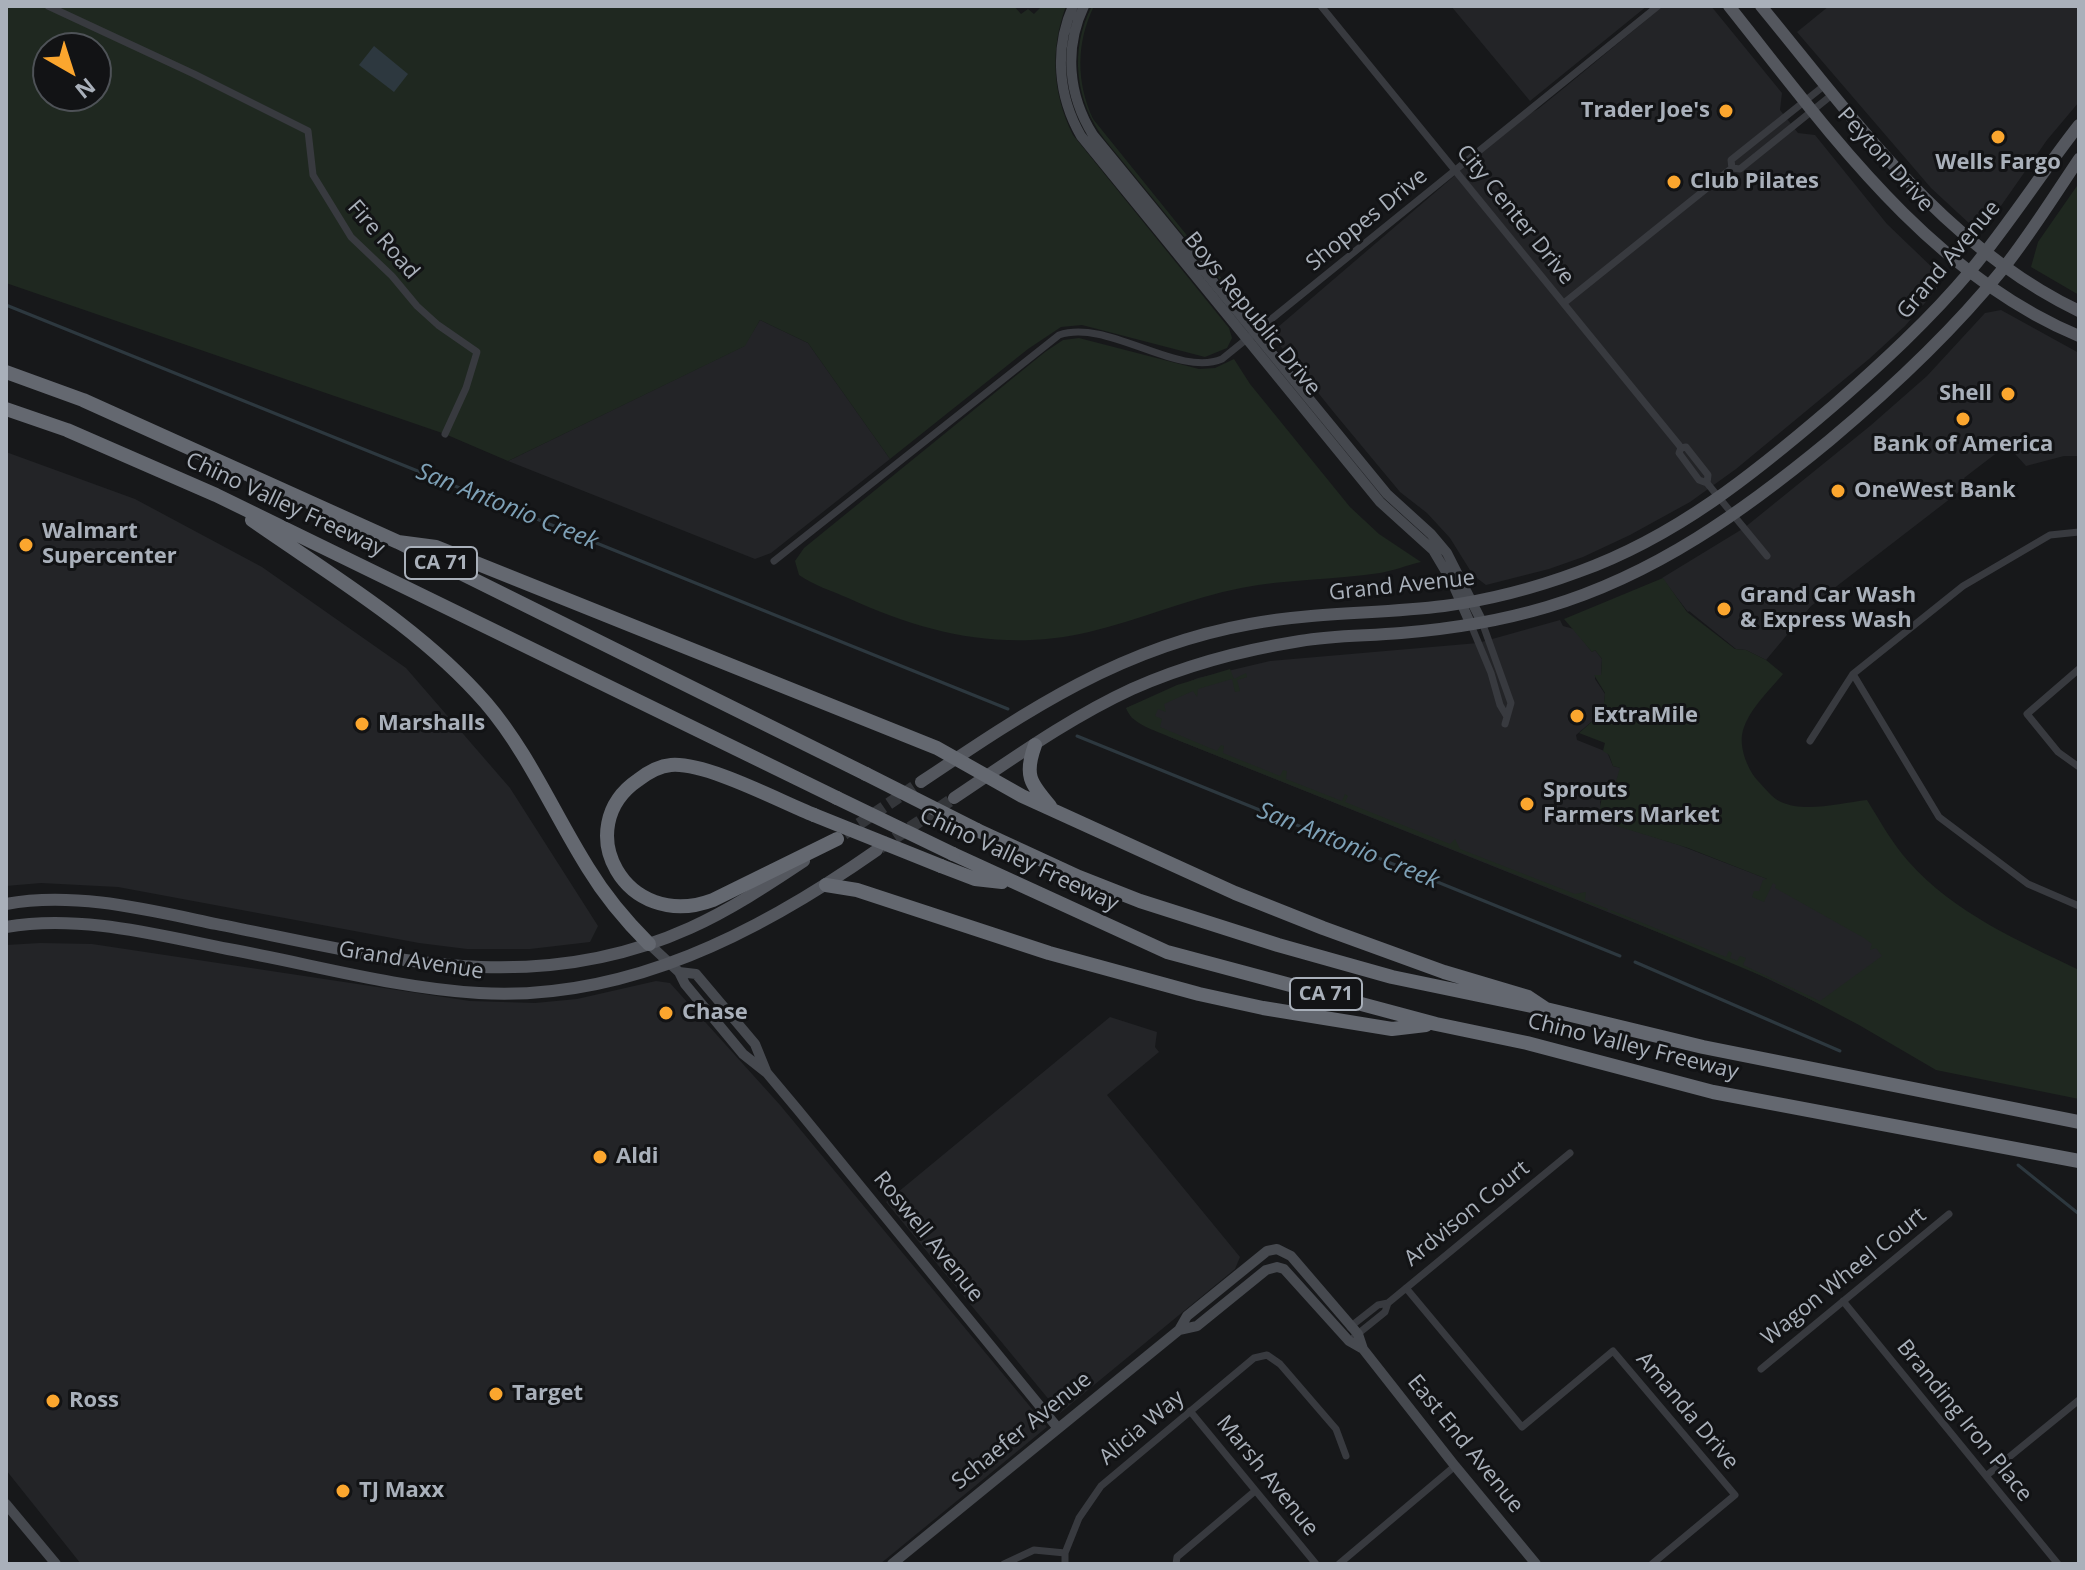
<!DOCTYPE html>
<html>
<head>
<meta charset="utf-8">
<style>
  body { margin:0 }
  #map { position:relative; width:2085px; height:1570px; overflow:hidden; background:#17181a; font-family:"Open Sans",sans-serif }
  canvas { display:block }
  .frame { position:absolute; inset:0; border:8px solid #a9b0ba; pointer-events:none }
  .north { position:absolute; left:32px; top:32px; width:80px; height:80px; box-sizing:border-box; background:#121315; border:2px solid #4e5257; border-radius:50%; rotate:141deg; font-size:22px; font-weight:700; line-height:32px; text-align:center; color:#a9b0ba }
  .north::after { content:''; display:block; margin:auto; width:28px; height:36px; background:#fba62e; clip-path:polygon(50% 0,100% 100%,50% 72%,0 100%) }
</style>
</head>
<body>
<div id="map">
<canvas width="2085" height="1570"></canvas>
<div class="frame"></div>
<div class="north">N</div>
</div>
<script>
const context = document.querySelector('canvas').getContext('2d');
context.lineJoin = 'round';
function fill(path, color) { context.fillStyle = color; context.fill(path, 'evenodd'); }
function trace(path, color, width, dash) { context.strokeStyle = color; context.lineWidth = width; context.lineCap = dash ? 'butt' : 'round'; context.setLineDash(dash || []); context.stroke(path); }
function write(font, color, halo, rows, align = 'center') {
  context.font = font + ' "Open Sans",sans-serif'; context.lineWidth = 6; context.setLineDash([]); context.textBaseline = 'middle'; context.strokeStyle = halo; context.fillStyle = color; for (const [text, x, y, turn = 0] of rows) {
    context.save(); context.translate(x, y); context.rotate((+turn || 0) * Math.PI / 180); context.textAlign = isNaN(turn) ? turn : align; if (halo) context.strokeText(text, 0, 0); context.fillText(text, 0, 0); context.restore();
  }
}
fill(new Path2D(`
  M1451 6H1647L1530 101Z
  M1663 6H1711L1782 93 1780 110 1798 133 1815 135 1887 224 1937 272V289L1905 326 1869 359 1736 469 1690 502 1630 535 1583 557 1549 569 1486 585 1473 575 1450 538 1427 513 1400 492 1336 415 1278 343V327L1523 117 1538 109 1564 88Z
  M1829 6H2079V102L2047 140 1989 223 1971 225 1931 188 1797 32Z
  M2001 310 2079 353V456H2064L2026 466 2007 445 1964 478 1968 485 1811 606 1766 660 1746 650 1736 649 1689 611 1688 612 1662 578 1744 528 1870 426 1927 376 1985 313Z
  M760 320 808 343 890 459 771 553 755 559 508 461 744 346Z
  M6 452 135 499 262 567 406 668 510 788 598 926 590 942 530 949H467L419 943 118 887 41 883 6 886Z
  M1560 620 1563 626 1574 629 1592 652 1595 650 1602 659 1601 675H1595V679L1605 694 1603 712 1576 735 1577 740 1607 752 1613 766 1621 768 1611 798 1602 796 1600 802 1605 824 1607 822 1679 845 1775 882 1894 955 1824 1006 1735 963 1170 737 1132 718 1126 708 1198 678 1270 661 1478 643Z
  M40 943 92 944 470 1001 535 1003 577 999 656 981 670 983 780 1105 1047 1427 880 1564H81L6 1470V945Z
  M1110 1017 1157 1032 1155 1047 1159 1052 1107 1095 1240 1257 1235 1269 1060 1413 886 1202Z`), '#232427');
fill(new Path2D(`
  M6 6H1014L1021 14 1028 9 1034 14 1042 6H1066C1050 50 1052 92 1073 135L1229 328 1232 338 1227 348 1205 357 1082 325 1061 327 1028 349 890 459 808 343 760 320 745 346 508 461 445 434 6 283ZM48 48H96V96H48Z
  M1092 6H1094C1076 43 1076 82 1093 119L1248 311 1246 312 1105 140C1075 101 1069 50 1092 6Z
  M2079 183V295L2031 267 2038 242Z
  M1079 338 1199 369 1215 368 1234 359 1250 384 1350 507 1379 534 1421 562C1407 565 1393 571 1380 573 1333 580 1287 579 1241 588 1189 598 1140 620 1089 632 1003 652 927 634 848 598 832 591 813 585 799 575L795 561 804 548 1045 352 1063 340Z
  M1663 578 1687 612 1735 649 1746 650 1766 660 1783 674C1769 691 1746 712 1742 735 1740 750 1748 770 1758 781 1764 787 1772 798 1781 802 1805 813 1841 803 1867 800 1880 821 1892 843 1908 861 1954 913 2019 941 2079 970V1099L1936 1070 1859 1025 1781 984 1610 912 1611 910 1726 957 1729 951 1732 953 1730 958 1737 961 1740 956 1746 958 1743 965 1820 1001 1882 956 1876 948 1870 950 1872 944 1864 938 1775 888 1776 885 1773 883 1764 902 1752 897 1754 891H1759L1763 880 1767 879 1688 848 1607 823 1605 824 1600 808 1602 796 1611 798 1620 768 1613 766 1609 755 1603 751 1605 743 1579 733 1603 712 1605 693 1594 675H1601L1602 659 1595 650 1592 652 1564 619Z
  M1230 669 1234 679 1246 673 1247 677 1237 680 1240 691 1235 692 1232 679 1198 689 1197 697 1193 691 1164 704 1166 712 1158 709 1155 716 1162 719 1160 727 1217 751 1221 745 1224 746 1223 753 1280 776 1283 770 1287 771 1286 779 1342 801 1345 794 1348 796 1345 802 1450 844 1455 839 1460 849 1575 894 1586 892 1585 900 1608 909 1607 911 1170 737C1155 730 1132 725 1126 708L1177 685Z`), '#1f2820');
fill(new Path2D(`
  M374 46 408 74 394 92 359 65Z`), '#2d383f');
trace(new Path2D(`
  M6 305 1008 709
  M1077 736 1620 956
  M1635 962 1840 1051
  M2018 1165 2079 1214`), '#2d383f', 3);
trace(new Path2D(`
  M844 834 921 782
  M880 848 954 798`), '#34363a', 12, [12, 6]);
trace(new Path2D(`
  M48 6 194 74 308 131 313 175 351 237 392 276 417 306 438 325 477 352 466 388 445 434
  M1321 6 1679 445 1681 448 1686 447 1708 475 1707 483
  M1732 168 1740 169 1833 94
  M1564 303 1732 168 1731 160 1825 85
  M1681 448 1679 453 1699 480 1707 483 1767 556
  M774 561 1059 335C1107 318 1178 378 1222 359L1658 6
  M1482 622 1511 703 1505 724
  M1471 625 1491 673 1500 705 1506 715
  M2079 669 2027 714 2058 752 2079 767
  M1853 674 1939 817 2028 884 2079 906
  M1810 741 1853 674 1963 586 2050 535 2079 532
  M1406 1288 1522 1427 1613 1351 1735 1495 1652 1564
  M1843 1301 2058 1564
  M1350 1327 1378 1305 1388 1303 1570 1153
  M1354 1337 1385 1312 1388 1303
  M1761 1369 1949 1214
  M1190 1411 1316 1564
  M1986 1476 2079 1400
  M1004 1564 1034 1550 1065 1553
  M1065 1564V1553L1079 1518 1101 1486 1254 1358 1267 1355 1280 1364 1336 1429 1346 1456
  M1176 1564 1177 1557 1255 1491
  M1339 1564 1455 1466`), '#383a3f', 7);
trace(new Path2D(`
  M1073 6C1054 49 1058 96 1081 136L1380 502 1433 550 1452 582 1471 625
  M1084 6C1064 48 1068 95 1093 135L1387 494 1431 534 1447 553 1482 622
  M649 944 679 972 685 984 743 1054 767 1073 798 1110 1057 1427
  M679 972 696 974 755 1044 766 1071
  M1179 1330 1197 1326 1266 1270 1277 1267 1284 1269 1349 1341 1363 1349
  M6 1504 56 1564
  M892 1564 1179 1330 1187 1316 1267 1251 1277 1249 1291 1256 1358 1334 1363 1349 1455 1466 1536 1564`), '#46494f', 10);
trace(new Path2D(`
  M1729 6C1828 130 1928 273 2079 336
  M1761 6C1855 120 1942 245 2079 311
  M921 782C1028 710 1121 647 1250 624 1314 612 1379 614 1444 606 1489 600 1535 588 1578 572 1676 537 1755 473 1833 406 1882 363 1929 320 1971 270 2010 223 2042 172 2079 125
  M954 798C1011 760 1069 718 1132 689 1186 665 1243 650 1300 641 1334 635 1368 636 1401 633 1450 629 1500 621 1547 607 1655 575 1744 511 1830 440 1892 388 1951 333 2002 270 2030 235 2054 196 2079 159
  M6 904C74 891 149 910 216 924 379 956 529 1001 690 928 730 910 768 885 804 861
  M6 927C79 914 157 935 228 949 311 964 395 988 479 993 626 1002 760 932 877 850`), '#54575e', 12);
trace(new Path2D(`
  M6 372 83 400 398 542 866 774
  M6 409 67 430 216 495 837 798
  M252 520C332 576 421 628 486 703 528 752 554 814 588 868 605 896 626 921 649 944
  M398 542 436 547 937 748 1022 796 1235 893 1323 928 1444 972 1528 997 1546 1009
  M1035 745C1024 775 1030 783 1050 806
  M814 815C779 801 706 762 671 765 659 766 647 773 638 780 569 827 625 933 713 900L837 839
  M977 830 1079 877 1140 901 1278 945 1392 977 1546 1009 1703 1047 2079 1122
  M953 854 1167 952 1436 1024 1527 1043 1713 1092 2079 1161
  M941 866 975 879 1002 882
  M826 885 857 890 1049 953 1199 994 1263 1008 1392 1029 1426 1025`), '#646870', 14);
trace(new Path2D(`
  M866 774 977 830
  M837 798 953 854
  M814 815 941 866`), '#646870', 14);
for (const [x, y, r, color] of [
  [1726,111,8,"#fba62e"],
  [1998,137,8,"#fba62e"],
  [1674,182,8,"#fba62e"],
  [2008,394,8,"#fba62e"],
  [1963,419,8,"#fba62e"],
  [1838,491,8,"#fba62e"],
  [26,545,8,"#fba62e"],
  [1724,609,8,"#fba62e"],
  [1577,716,8,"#fba62e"],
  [362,724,8,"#fba62e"],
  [1527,804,8,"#fba62e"],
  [666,1013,8,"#fba62e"],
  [600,1157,8,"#fba62e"],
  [496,1394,8,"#fba62e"],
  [53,1401,8,"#fba62e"],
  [343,1491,8,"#fba62e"]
]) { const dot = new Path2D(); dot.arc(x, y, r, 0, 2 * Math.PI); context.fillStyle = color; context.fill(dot); trace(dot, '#121315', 3); }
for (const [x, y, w] of [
  [441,563,72],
  [1326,994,72]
]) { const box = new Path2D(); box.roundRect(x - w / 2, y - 16, w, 32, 6); context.fillStyle = '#121315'; context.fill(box); trace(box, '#a9b0ba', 2); }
write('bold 20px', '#a9b0ba', null, [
  ["CA 71",441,563],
  ["CA 71",1326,994]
]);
write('bold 22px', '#a9b0ba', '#121315', [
  ["Trader Joe's",1710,111,"right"],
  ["Wells Fargo",1998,163,"center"],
  ["Club Pilates",1690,182],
  ["Shell",1992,394,"right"],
  ["Bank of America",1963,445,"center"],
  ["OneWest Bank",1854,491],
  ["Walmart",42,532],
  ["Supercenter",42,557],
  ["Grand Car Wash",1740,596],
  ["& Express Wash",1740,621],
  ["ExtraMile",1593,716],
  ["Marshalls",378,724],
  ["Sprouts",1543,791],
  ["Farmers Market",1543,816],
  ["Chase",682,1013],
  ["Aldi",616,1157],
  ["Target",512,1394],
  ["Ross",69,1401],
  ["TJ Maxx",359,1491]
], 'left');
write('22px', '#a9b0ba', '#121315', [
  ["Peyton Drive",1885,160,48],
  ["City Center Drive",1515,215,51],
  ["Shoppes Drive",1367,220,-39],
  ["Fire Road",383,240,49],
  ["Grand Avenue",1949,260,-50],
  ["Boys Republic Drive",1252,314,51],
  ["Chino Valley Freeway",285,505,25],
  ["Grand Avenue",1402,586,-6],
  ["Chino Valley Freeway",1019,860,25],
  ["Grand Avenue",411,961,9],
  ["Chino Valley Freeway",1633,1047,14],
  ["Ardvison Court",1467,1214,-39],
  ["Roswell Avenue",928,1237,51],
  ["Wagon Wheel Court",1844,1277,-39],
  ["Amanda Drive",1687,1411,50],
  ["Branding Iron Place",1964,1421,51],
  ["Alicia Way",1142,1428,-40],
  ["Schaefer Avenue",1022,1431,-39],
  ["East End Avenue",1465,1444,51],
  ["Marsh Avenue",1267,1476,51]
]);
write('italic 24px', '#7ea1b7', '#121315', [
  ["San Antonio Creek",507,507,22],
  ["San Antonio Creek",1348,846,22]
]);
</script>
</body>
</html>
